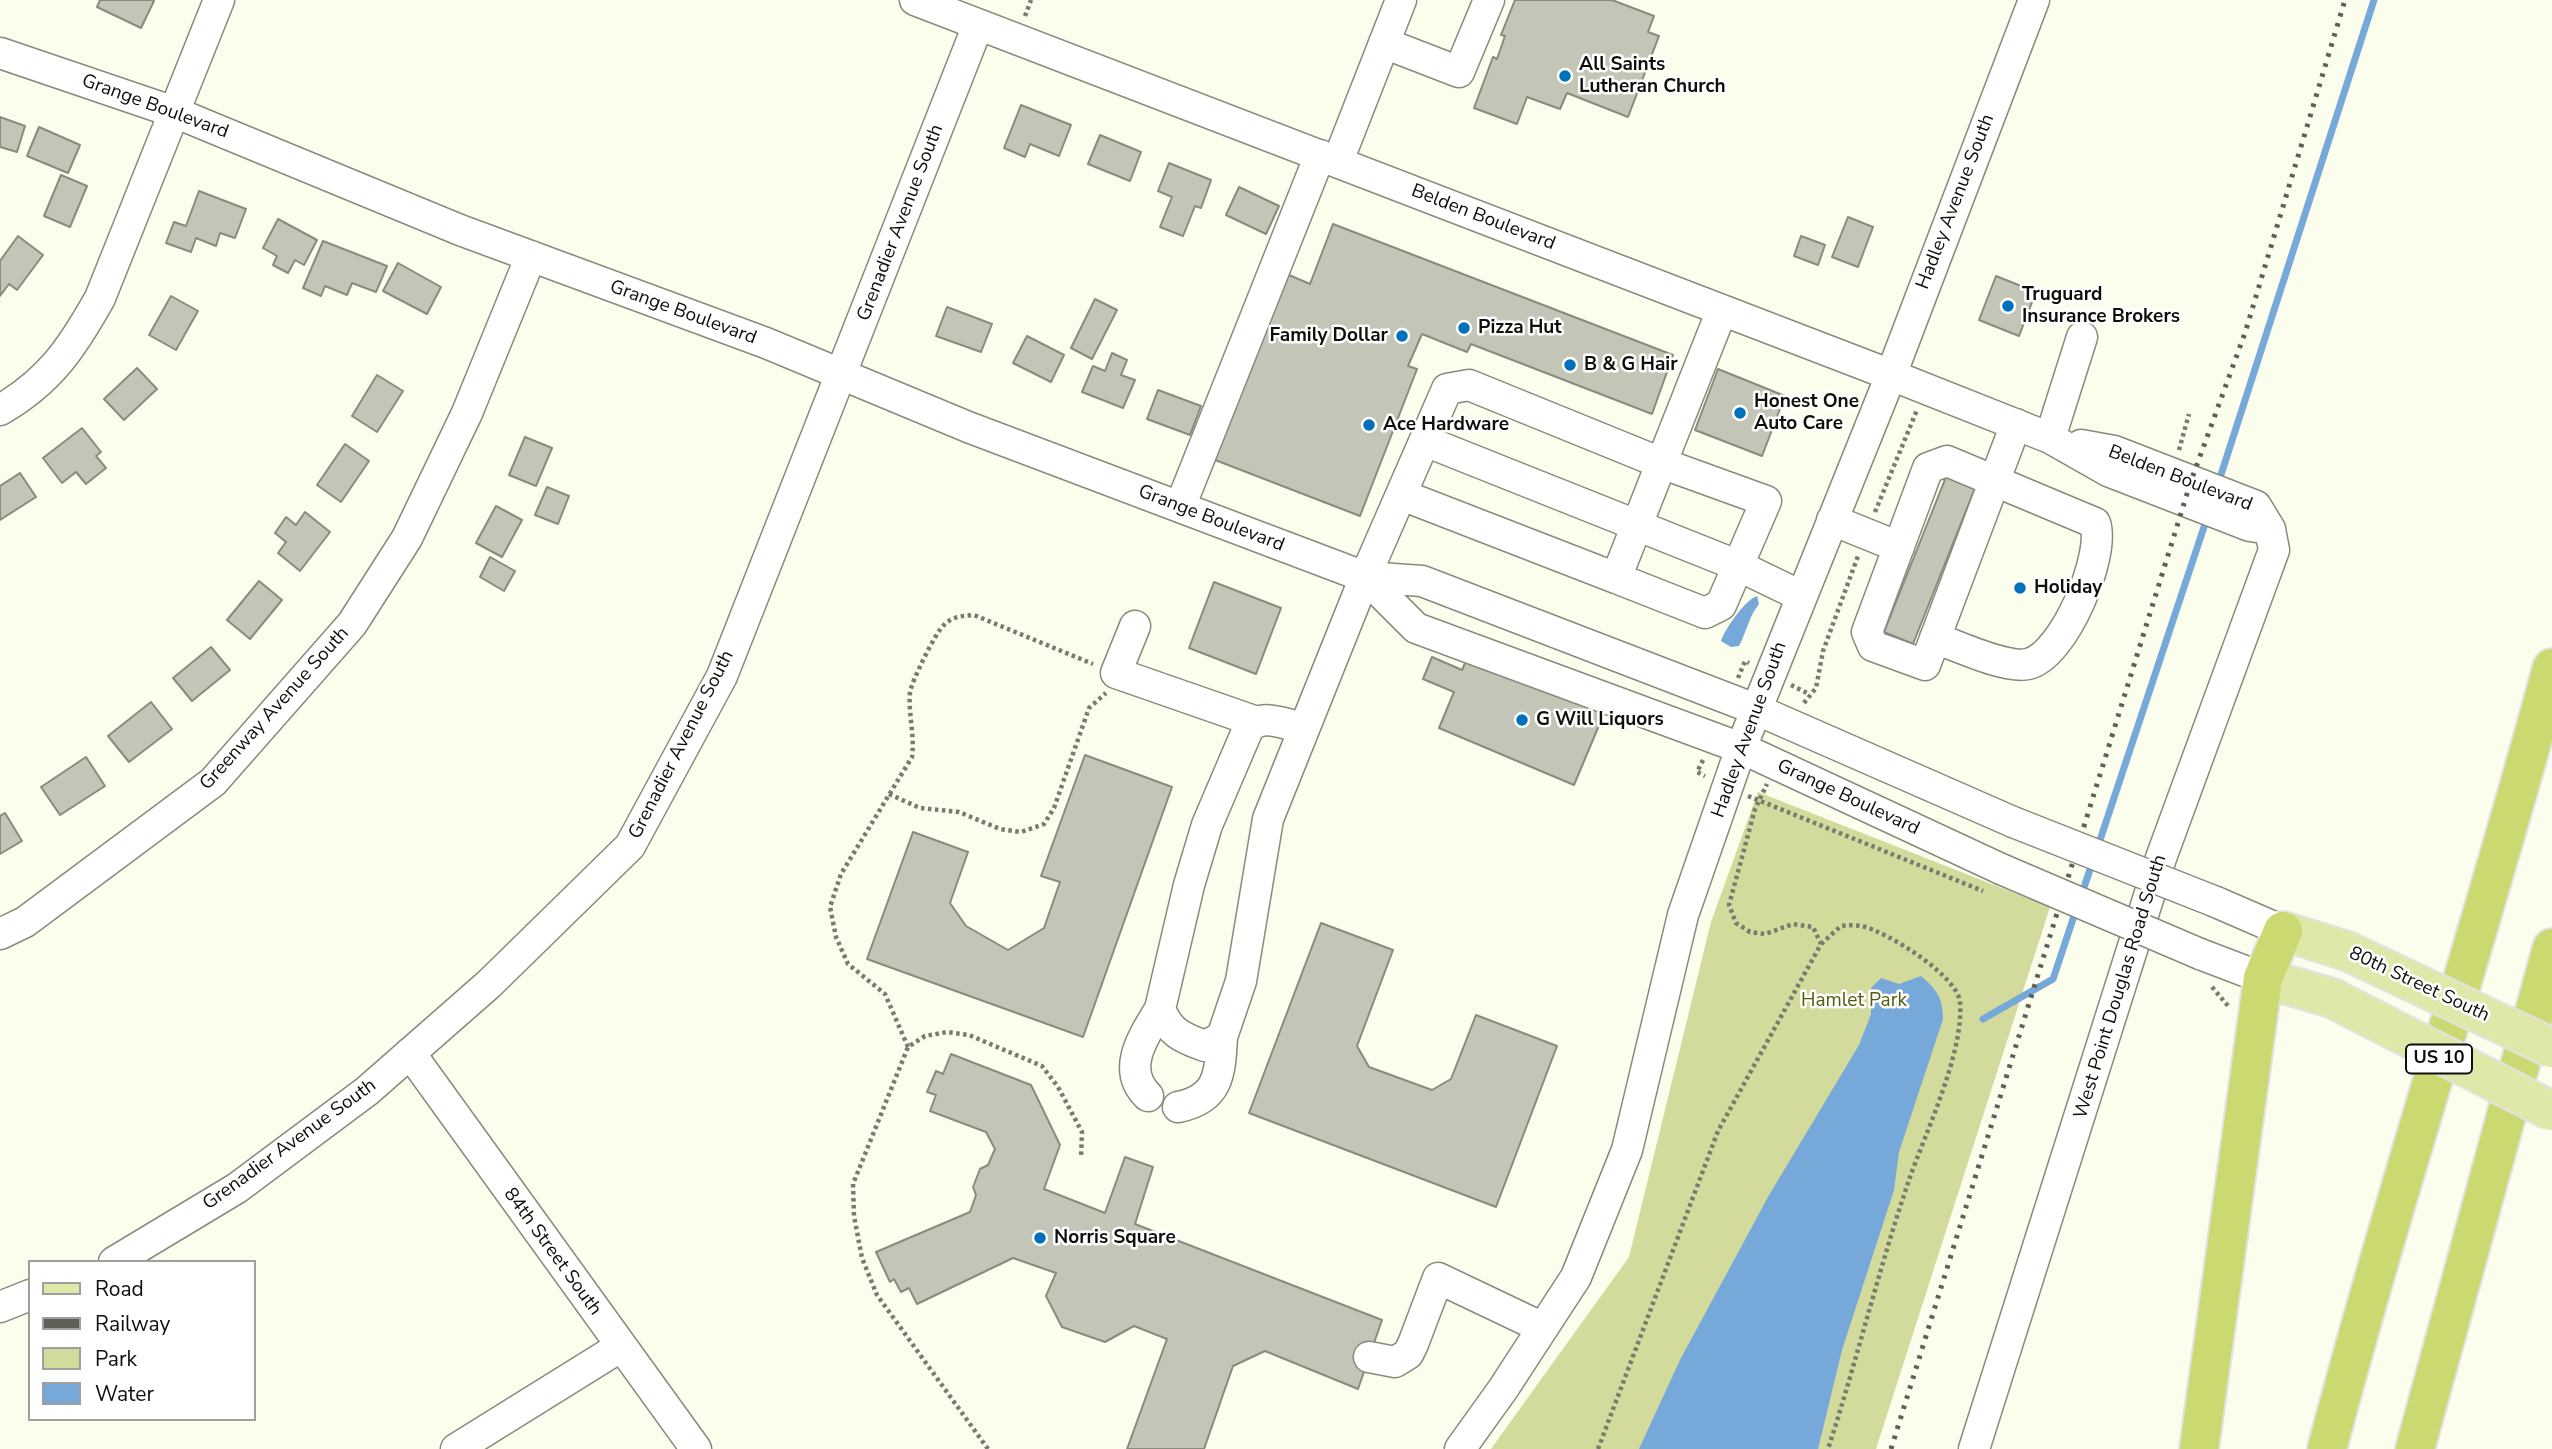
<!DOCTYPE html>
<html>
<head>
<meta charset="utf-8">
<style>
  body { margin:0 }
  #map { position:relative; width:2552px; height:1449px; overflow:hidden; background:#fbfded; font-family:"Nunito Sans",sans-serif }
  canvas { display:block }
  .legend { position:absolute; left:28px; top:1260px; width:228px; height:161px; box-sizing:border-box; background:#fff; border:2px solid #9f9f9d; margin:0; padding:9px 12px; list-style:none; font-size:21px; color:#0e0f0a }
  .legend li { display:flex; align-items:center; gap:14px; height:35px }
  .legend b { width:35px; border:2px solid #9f9f9d }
</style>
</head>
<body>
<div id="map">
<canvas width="2552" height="1449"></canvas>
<ul class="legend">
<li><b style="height:9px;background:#e0e8a9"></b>Road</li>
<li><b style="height:9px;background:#5e5f57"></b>Railway</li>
<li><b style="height:19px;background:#d2da9c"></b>Park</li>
<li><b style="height:19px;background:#76a8d9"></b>Water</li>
</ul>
</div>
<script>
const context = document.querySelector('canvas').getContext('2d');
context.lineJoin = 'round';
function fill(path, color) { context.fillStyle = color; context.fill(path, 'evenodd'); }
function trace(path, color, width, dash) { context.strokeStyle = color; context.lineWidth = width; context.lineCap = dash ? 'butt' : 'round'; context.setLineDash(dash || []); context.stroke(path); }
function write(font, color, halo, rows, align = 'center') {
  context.font = font + ' "Nunito Sans",sans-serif'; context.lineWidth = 5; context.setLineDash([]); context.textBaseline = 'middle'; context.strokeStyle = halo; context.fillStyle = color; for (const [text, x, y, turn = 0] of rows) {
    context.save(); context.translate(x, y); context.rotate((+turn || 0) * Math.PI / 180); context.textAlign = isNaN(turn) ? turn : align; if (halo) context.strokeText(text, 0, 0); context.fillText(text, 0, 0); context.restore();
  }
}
fill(new Path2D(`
  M1758 792 2050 907 1876 1449H1491L1629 1257 1711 922Z`), '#d2da9c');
fill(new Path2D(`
  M1757 596 1759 604C1749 616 1747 631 1739 646L1731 647 1721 641C1725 629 1745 600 1757 596Z
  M1921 976C1937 990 1943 998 1943 1019L1899 1152 1894 1190 1842 1350 1818 1449H1639L1680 1360 1768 1197 1859 1045 1871 1014V988L1881 978 1899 984Z`), '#76a8d9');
trace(new Path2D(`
  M2218 484 2374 0
  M2098 846 2208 515
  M2081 896 2093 861
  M1983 1019 2053 979 2077 907`), '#76a8d9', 7);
const building = new Path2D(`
  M100 0H152L154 1 141 28 97 7Z
  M1515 0H1612L1654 16 1648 32 1659 36 1628 117 1567 93 1560 109 1527 97 1517 124 1474 108 1493 57 1497 59 1505 36 1501 35Z
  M1021 105 1071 125 1059 156 1030 144 1025 157 1004 148Z
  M0 117 25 126 17 152 0 147Z
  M39 127 80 145 68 173 27 156Z
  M1100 135 1141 152 1130 181 1088 164Z
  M1169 163 1211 180 1201 208 1195 206 1183 236 1160 227 1172 197 1158 191Z
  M61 175 87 186 70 227 44 216Z
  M1239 187 1279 206 1266 234 1226 215Z
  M199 191 246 209 235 238 220 233 216 246 196 238 191 252 166 243 174 222 186 226Z
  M1848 217 1873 227 1858 267 1832 257Z
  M278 219 317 240 304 265 295 260 288 273 273 265 277 256 263 248Z
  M1333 224 1673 355 1652 414 1471 344 1467 352 1422 334 1408 366 1417 369 1360 516 1210 458 1282 272 1310 284Z
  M18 236 43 255 17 290 9 284 0 296V261Z
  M1801 236 1825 245 1818 265 1794 256Z
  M323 241 387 266 376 292 352 283 347 295 325 286 321 296 303 288Z
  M398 263 441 287 427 314 383 291Z
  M1996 276 2036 292 2019 336 1979 320Z
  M171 296 198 311 176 350 149 335Z
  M1095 299 1117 310 1092 359 1071 348Z
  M947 307 992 324 981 352 936 336Z
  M1027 336 1064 355 1051 382 1013 363Z
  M1112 353 1127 360 1121 375 1135 380 1123 408 1082 392 1093 366 1105 371Z
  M137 368 157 389 124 420 104 399Z
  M1718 369 1785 396 1762 456 1695 430Z
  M377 375 403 391 377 432 352 416Z
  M1158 390 1201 406 1190 435 1147 419Z
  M82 428 101 452 96 456 106 468 86 484 76 472 62 483 43 458Z
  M525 437 552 448 536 486 509 475Z
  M345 444 369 461 341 502 317 485Z
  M20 473 36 497 0 520V486Z
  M1946 477 1975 488 1913 644 1884 632Z
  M547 487 569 496 558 524 535 515Z
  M496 506 522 520 502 557 476 543Z
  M305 512 330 532 300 571 278 553 286 542 275 533 286 517 296 525Z
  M490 557 515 571 504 591 480 577Z
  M259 581 282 600 250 639 227 620Z
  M1214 582 1281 608 1256 674 1189 648Z
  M211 647 230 670 192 701 173 678Z
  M1469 654 1605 711 1574 785 1439 728 1454 692 1423 679 1432 657 1462 670Z
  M151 702 172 729 129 762 108 736Z
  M1085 755 1172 787 1083 1037 867 959 913 832 968 852 950 903 966 926 1008 950 1044 928 1060 882 1041 876Z
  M86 757 105 786 60 815 41 787Z
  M5 813 22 841 0 854V816Z
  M1321 923 1393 950 1357 1046 1369 1067 1432 1090 1451 1079 1476 1015 1557 1046 1496 1207 1249 1113Z
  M951 1054 1031 1085 1060 1145 1044 1189 1105 1213 1125 1157 1153 1167 1135 1224 1382 1320 1358 1389 1265 1351 1233 1366 1204 1449H1127L1167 1339 1134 1326 1105 1342 1062 1327 1046 1296 1056 1273 1013 1258 917 1304 909 1288 901 1292 894 1279 890 1282 876 1252 970 1212 976 1195 973 1187 980 1169 988 1165 995 1149 986 1132 930 1111 936 1095 927 1092 936 1071 943 1074Z`);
fill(building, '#c3c6b6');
trace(building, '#898b7d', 2);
const minor = new Path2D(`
  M915 0 1891 375 2050 438 2108 471 2250 526 2270 529
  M1384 43 1459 72 1489 0
  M0 53 174 112 460 230 766 343 968 427 1365 577 1422 581 1755 709 2013 822
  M1338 161 1401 0
  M0 410C50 381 72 348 100 298L219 0
  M2050 438 2082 337
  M1425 441 1739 566 1801 596
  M1402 495 1616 578 1722 310
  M1180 507 1320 155
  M1832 520 1899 547
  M1365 577 1416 628 1741 748 2001 869
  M1135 626 1116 673 1254 721
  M1935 638C1958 646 2006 669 2028 664 2064 656 2106 555 2095 523L1947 461 1928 468 1867 632 1873 646 1925 665C1955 585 1986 505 2016 424
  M1302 728C1284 724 1261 712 1248 729L1207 825 1189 885 1160 1009C1169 1032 1182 1038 1205 1046L1222 1037 1241 981 1268 819 1365 577 1447 389 1469 385 1661 463 1766 501 1721 605 1705 613 1616 578
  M2216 902 2283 931
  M0 934 25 922 213 782 352 624 407 538 467 413 531 256
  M2200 954 2263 978
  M410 1053 696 1449
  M1148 1096C1120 1069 1144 1036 1160 1009
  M1178 1107C1219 1099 1220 1074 1222 1037
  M114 1262 237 1188 367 1091 489 984 630 846 722 676 978 25
  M0 1307 30 1295
  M1369 1357 1395 1362 1408 1354 1413 1344 1438 1278 1543 1328
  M456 1449 620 1347
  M1460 1449 1503 1389 1576 1277 1627 1150 1683 915 1741 748 1891 375 2034 0
  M1974 1449 2161 858 2274 550 2270 529 2256 506 2114 451 2081 445`);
const major = new Path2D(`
  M2283 931 2347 951
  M2263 978 2332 998`);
const highway = new Path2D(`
  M2199 1449 2263 978 2283 931
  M2327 1449C2396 1187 2482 930 2552 668
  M2415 1449 2552 948`);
trace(minor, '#888a7c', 33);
trace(major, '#e2e2e2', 42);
trace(highway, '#e2e2e2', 42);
trace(new Path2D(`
  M1025 16 1031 0
  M2179 450 2189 414
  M1875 512 1917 410
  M1738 678 1745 661 1749 663
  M1791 685 1809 694
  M1804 703 1816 688 1823 651 1858 556
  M1703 760 1697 772 1705 776
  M889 794 920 808 959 812 1000 829 1021 832 1044 824 1054 808 1089 708 1106 693
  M1748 796 1983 891
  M1821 944 1841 926C1848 925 1855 925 1862 926 1887 932 1957 975 1960 1002 1964 1053 1926 1131 1909 1180 1879 1268 1857 1360 1828 1449
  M2212 987 2229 1007
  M908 1047 885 994 848 964 836 937 830 907 841 874 912 757C915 735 908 714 910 692 912 681 935 633 944 625 953 616 962 616 974 615L1093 664
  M988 1449 877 1295 862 1258 854 1216 853 1184 908 1047 925 1036 947 1032 969 1035 1042 1066 1058 1087 1082 1132 1081 1158
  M1598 1449 1718 1131 1821 944 1813 927 1793 924 1765 934 1750 932 1736 923 1729 905 1755 809 1767 784`), '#797a70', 4.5, [3.5, 3.5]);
trace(minor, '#fff', 30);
trace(major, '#e0e8a9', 38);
trace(highway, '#ccd870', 38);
trace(new Path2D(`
  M1891 1449 2191 481 2245 333 2345 0`), '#5e5f57', 5, [3.5, 7]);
const minorBridge = new Path2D(`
  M2013 822 2216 902
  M2001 869 2200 954`);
const majorBridge = new Path2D(`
  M2347 951 2552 1048
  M2332 998 2552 1111`);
trace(minorBridge, '#888a7c', 33, []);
trace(majorBridge, '#e2e2e2', 42, []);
trace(minorBridge, '#fff', 30);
trace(majorBridge, '#e0e8a9', 38);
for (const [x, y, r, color] of [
  [1565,76,7,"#0271bc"],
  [2008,306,7,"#0271bc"],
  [1464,328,7,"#0271bc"],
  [1402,336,7,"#0271bc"],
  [1570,365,7,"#0271bc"],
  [1740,413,7,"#0271bc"],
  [1369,425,7,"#0271bc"],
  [2020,588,7,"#0271bc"],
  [1522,720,7,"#0271bc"],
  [1040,1238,7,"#0271bc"]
]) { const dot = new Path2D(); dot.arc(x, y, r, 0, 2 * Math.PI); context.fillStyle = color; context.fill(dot); trace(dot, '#fff', 2.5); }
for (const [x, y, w] of [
  [2439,1059,66]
]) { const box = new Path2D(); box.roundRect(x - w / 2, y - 14.5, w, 29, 5); context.fillStyle = '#fff'; context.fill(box); trace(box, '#0e0f0a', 2); }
write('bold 18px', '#0e0f0a', null, [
  ["US 10",2439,1059]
]);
write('bold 19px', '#0e0f0a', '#fff', [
  ["All Saints",1579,65],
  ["Lutheran Church",1579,87],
  ["Truguard",2022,295],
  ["Insurance Brokers",2022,317],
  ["Pizza Hut",1478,328],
  ["Family Dollar",1388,336,"right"],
  ["B & G Hair",1584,365],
  ["Honest One",1754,402],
  ["Auto Care",1754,424],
  ["Ace Hardware",1383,425],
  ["Holiday",2034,588],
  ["G Will Liquors",1536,720],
  ["Norris Square",1054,1238]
], 'left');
write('19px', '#0e0f0a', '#fff', [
  ["Grange Boulevard",155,107,20],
  ["Hadley Avenue South",1956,202,-69],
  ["Belden Boulevard",1483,218,21],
  ["Grenadier Avenue South",901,223,-69],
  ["Grange Boulevard",683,313,20],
  ["Belden Boulevard",2180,479,21],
  ["Grange Boulevard",1211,519,21],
  ["Greenway Avenue South",275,709,-48],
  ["Hadley Avenue South",1750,730,-70],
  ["Grenadier Avenue South",682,745,-63],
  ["Grange Boulevard",1848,798,25],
  ["80th Street South",2419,985,25],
  ["West Point Douglas Road South",2121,987,-73],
  ["Grenadier Avenue South",290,1145,-36],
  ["84th Street South",552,1252,54]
]);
write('19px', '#545a0d', '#fff', [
  ["Hamlet Park",1854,1001]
]);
</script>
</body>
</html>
